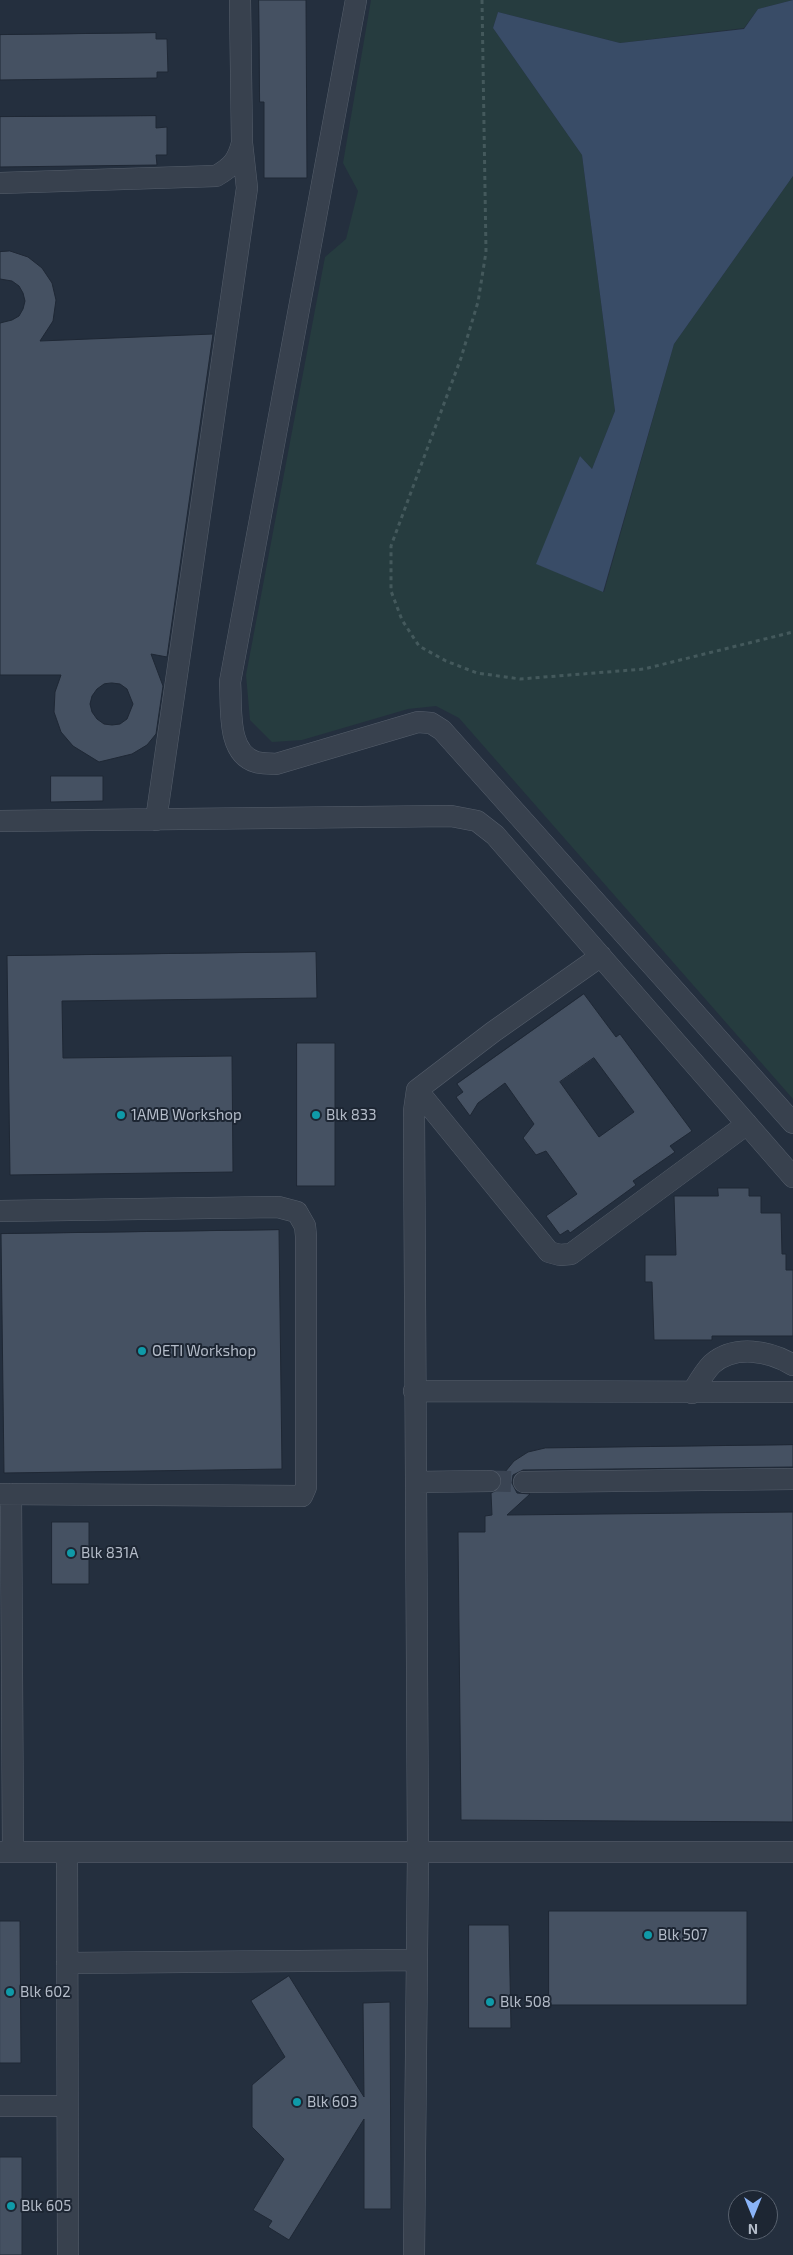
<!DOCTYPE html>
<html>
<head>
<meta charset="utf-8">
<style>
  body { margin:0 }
  #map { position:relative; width:793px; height:2255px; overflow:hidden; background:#242f3e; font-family:"Exo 2",sans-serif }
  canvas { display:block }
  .north { position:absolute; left:728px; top:2190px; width:50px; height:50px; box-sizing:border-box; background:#1d2633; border:1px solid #59626f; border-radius:50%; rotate:180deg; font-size:14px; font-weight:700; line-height:20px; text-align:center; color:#b4bcc9 }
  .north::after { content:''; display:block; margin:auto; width:18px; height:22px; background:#8ab4f8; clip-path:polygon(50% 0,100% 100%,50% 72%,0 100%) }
</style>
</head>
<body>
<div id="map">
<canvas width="793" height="2255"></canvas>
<div class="north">N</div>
</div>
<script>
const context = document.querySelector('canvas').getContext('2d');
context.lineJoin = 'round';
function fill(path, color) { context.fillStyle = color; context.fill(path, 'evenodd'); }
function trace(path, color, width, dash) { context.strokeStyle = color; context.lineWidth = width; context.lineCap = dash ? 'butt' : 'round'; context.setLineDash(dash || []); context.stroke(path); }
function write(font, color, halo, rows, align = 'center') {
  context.font = font + ' "Exo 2",sans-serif'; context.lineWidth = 4; context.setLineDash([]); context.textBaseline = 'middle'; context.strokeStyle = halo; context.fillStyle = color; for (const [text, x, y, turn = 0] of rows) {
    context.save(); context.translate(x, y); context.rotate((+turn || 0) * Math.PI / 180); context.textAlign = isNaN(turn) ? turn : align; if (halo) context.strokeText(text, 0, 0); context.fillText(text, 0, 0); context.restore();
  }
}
fill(new Path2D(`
  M371 0H793L758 9 744 28 620 43 498 12 493 28 582 155 615 411 592 469 580 456 537 564 604 592 674 344 793 176V1099L459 718 436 706 408 709 302 740 272 742 250 720 246 675 325 257 346 239 358 191 343 163Z`), '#263c3f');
fill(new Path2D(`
  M793 0V176L674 344 603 592 536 564 580 456 592 469 615 411 582 155 493 28 498 12 620 43 744 29 758 9Z`), '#394c67');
const building = new Path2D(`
  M259 0H306L307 178H264V102H260Z
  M156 33V39H167L168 72H157V78L0 80V35Z
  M156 116V128L167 127V155H156L157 165 0 167V117Z
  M10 251 28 257 42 268 52 283 56 300 53 321 40 341 213 334 167 657 151 654 163 686 156 734 147 745 132 754 99 762 73 746 61 732 54 712 55 692 61 675H0V323L12 320 19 316 23 309 25 301 23 293 19 286 12 281 0 279V252ZM112 683 120 684 127 689 133 704 127 719 120 724 112 725 104 724 97 719 92 712 90 704 92 696 97 689 104 684Z
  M51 776H103V801L51 802Z
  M316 952 317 998 62 1001 63 1058 232 1056 233 1172 10 1175 7 956Z
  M584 994 616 1037 620 1034 692 1131 670 1146 675 1152 633 1181 636 1185 570 1233 568 1230 560 1235 546 1216 577 1194 546 1151 536 1155 523 1138 534 1124 505 1083 478 1103 470 1116 456 1097 463 1092 457 1084ZM594 1058 634 1112 599 1137 560 1082Z
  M297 1043H335V1186H297Z
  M718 1188H749V1196H761V1213H781L782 1254H786V1270H793V1336H712V1340H654L652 1282H645V1255H676L674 1196H718Z
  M279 1230 282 1469 4 1473 1 1234Z
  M793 1445V1467L523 1470 513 1475 512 1483 517 1493 530 1494 507 1515 793 1512V1822L461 1820 458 1532H485V1516L492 1515 491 1493 501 1488 502 1477 505 1472 514 1461 528 1452 545 1448Z
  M52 1522H89V1584H52Z
  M549 1911H747V2005H549Z
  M0 1921H20L21 2063H0Z
  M469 1925H509L511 2028H469Z
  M289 1976 364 2097 363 2003 390 2002 391 2209H364V2119L289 2240 268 2227 272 2221 253 2210 284 2159 252 2127V2085L285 2057 251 2001Z
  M0 2157H22V2255H0Z`);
fill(building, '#455162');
trace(building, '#1f2835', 1);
trace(new Path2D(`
  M490 1481 524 1482`), '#3a4453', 21, [21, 11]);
const minor = new Path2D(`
  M356 0 230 682C232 707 226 753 256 762 262 764 270 763 276 764L418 722 431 723 442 730 793 1123
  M0 183 216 176C232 167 238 160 242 143L240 0
  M156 820 247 188 242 143
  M0 821 451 816 477 821 495 835 793 1177
  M417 1090 549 1252 560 1255 571 1254 747 1124
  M0 1211 278 1207 297 1212 305 1226 306 1236V1487L302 1496 0 1494
  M414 1391 793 1392
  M692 1393C698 1383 704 1372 712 1364 735 1344 770 1351 793 1365
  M416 1482 490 1481
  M524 1482 793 1479
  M11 1494 13 1852
  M0 1852H793
  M67 1852 68 2255
  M67 1963 417 1960
  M0 2106H67
  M414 2255 418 1852 414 1111 417 1090 493 1032 601 956`);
trace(minor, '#565f6c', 22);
trace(new Path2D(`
  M482 0 486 252 478 302 461 358 391 546V591L402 620 419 646 446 661 477 673 520 679 644 669 793 632`), '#44595c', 3, [4, 4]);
trace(minor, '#38414e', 21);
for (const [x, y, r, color] of [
  [121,1115,5,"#0f9aa8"],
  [316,1115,5,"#0f9aa8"],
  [142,1351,5,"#0f9aa8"],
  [71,1553,5,"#0f9aa8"],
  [648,1935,5,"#0f9aa8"],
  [10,1992,5,"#0f9aa8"],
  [490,2002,5,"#0f9aa8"],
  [297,2102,5,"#0f9aa8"],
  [11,2206,5,"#0f9aa8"]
]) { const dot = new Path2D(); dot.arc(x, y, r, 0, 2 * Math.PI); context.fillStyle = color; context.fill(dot); trace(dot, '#1d2633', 2); }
write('15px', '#b4bcc9', '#1d2633', [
  ["1AMB Workshop",131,1115],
  ["Blk 833",326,1115],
  ["OETI Workshop",152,1351],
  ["Blk 831A",81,1553],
  ["Blk 507",658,1935],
  ["Blk 602",20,1992],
  ["Blk 508",500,2002],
  ["Blk 603",307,2102],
  ["Blk 605",21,2206]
], 'left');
</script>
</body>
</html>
